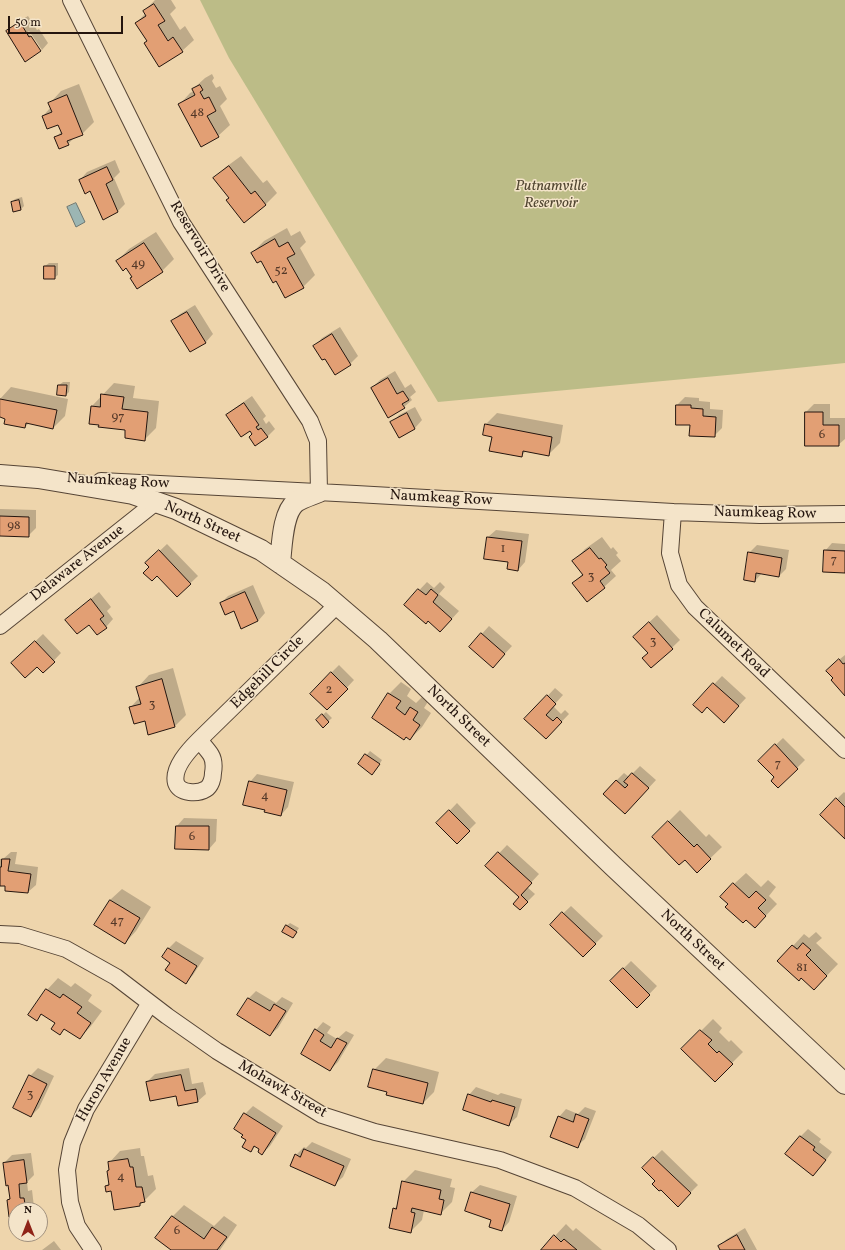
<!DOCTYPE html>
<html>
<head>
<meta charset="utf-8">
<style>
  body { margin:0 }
  #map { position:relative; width:845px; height:1250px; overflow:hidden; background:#eed5ac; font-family:Vollkorn,serif }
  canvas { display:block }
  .north { position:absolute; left:8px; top:1202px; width:40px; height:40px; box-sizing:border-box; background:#f4e4c9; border:1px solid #a1917e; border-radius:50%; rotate:0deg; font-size:11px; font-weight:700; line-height:16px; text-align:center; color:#24150e }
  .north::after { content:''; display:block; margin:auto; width:14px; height:18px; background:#8f2418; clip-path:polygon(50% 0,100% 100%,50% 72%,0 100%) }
  .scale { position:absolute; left:8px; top:16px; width:115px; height:18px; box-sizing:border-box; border:2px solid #24150e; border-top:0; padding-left:5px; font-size:12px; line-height:14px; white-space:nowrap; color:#24150e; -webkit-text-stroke:3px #f4e4c9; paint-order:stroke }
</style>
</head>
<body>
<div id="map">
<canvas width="845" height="1250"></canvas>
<div class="north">N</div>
<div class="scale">50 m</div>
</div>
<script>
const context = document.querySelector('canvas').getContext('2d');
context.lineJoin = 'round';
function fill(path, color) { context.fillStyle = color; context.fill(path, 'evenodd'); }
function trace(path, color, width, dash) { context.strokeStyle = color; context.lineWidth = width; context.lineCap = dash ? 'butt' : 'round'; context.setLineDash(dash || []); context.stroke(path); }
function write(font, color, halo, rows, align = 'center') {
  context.font = font + ' Vollkorn,serif'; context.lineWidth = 3; context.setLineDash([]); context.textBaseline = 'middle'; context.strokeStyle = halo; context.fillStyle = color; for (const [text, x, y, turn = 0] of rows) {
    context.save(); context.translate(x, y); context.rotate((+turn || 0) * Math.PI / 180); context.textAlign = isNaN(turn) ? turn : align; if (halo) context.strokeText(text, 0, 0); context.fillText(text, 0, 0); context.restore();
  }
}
fill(new Path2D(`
  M200 0H845V363L738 374 438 402 229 58Z`), '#bcbc87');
const water = new Path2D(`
  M76 203 85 222 76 227 67 207Z`);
fill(water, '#9cb6b3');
trace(water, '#6c7671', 1);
fill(new Path2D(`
  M155 0H171L176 8 170 14 180 30 185 26 194 40 182 51 147 41 136 23 146 13 144 11Z
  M28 16 37 30 39 29 48 43 42 50 29 31 28 32 39 50H41L26 60 7 32 15 24Z
  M212 74 214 78 212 81 216 88 220 86 227 99 220 106 230 125 218 136 179 105 190 93 194 91 193 89 205 78Z
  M79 84 94 122 82 134 75 137 68 144 59 147 55 138 62 131 59 123 43 116 51 107 50 103 61 91Z
  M241 156 263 183 267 180 277 193 266 204 244 221 230 197 215 178 226 167Z
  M115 160 120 172 114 178 125 204 118 211 80 180 87 172Z
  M22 197 24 206 21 209 12 202 15 199Z
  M287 228 291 236 300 231 306 242 300 248 315 275 303 287 276 280 261 260 252 253 264 241Z
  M156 232 174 259 162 271 137 287 133 276 127 267 117 261 129 249Z
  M49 263H58V275L54 278 45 266Z
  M195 305 213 334 206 342 190 351 172 321 180 314Z
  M340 327 358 356 350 364 315 346 322 338Z
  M395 371 405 388 411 384 416 392 410 397 412 400 404 407 372 388 380 380Z
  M63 382H70L69 392 66 395 59 385Z
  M114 383 135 386 133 398 159 401 156 428 144 440 127 429 100 424 92 406Z
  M11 387 68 399 65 416 53 428 29 423 25 427 7 418 0 416V399Z
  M252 396 266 416 263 419 266 424 269 421 275 429 267 437 253 434 250 429 227 415 235 408Z
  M685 397 699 398V401L710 402V409L723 410 722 428 714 436 691 424 677 405Z
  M814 404H830V418H845V439L838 445 806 412Z
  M415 407 422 420 415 428 399 436 392 423 399 415Z
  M497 413 563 425 560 443 548 455 526 451 521 456 493 436 486 424Z
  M0 509 36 510V528L28 536 0 535Z
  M496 530 529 534 525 562 518 570 488 537Z
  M602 537 611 549 613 547 618 553 616 555 621 561 611 570 616 576 604 587 574 583 583 573 574 561 585 549Z
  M832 543 845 544V572L825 551Z
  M167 544 198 576 177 596 147 563Z
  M757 545 789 550 786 569 779 576 762 573 755 581 749 553Z
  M427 582 434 588 440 582 445 587 439 594 459 611 448 623 428 620 406 604Z
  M253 585 265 613 258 621 221 603 228 596Z
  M99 592 111 607 107 611 113 619 106 627 66 620Z
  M657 615 680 640 652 667 649 653 642 629Z
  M489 626 512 646 500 659 470 647Z
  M43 634 61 653 43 672 37 665 20 656Z
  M845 655V694L834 678 835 663Z
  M339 665 354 680 327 709 331 673Z
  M173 668 186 715 175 726 145 720 130 708 140 697 138 687 149 675Z
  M722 676 746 698 731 714 707 706 695 704Z
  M401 682 411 689 407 696 416 703 423 696 429 700 424 708 431 713 422 727 410 739 389 694Z
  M555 688 563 695 553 706 561 714 565 710 569 714 546 738 526 719Z
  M326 712 332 718 323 726 317 720Z
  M783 738 805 760 778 787 775 777 759 761Z
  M370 751 382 760 376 770 359 764Z
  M640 766 656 780 633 805 616 781 624 773 629 777Z
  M257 774 294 782 288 807 281 815 266 809 250 782Z
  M844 792 845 793V838L821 815Z
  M457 803 476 823 457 842 438 823Z
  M680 810 706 837 709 834 722 847 697 871 685 859 653 837Z
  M184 818 217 819 216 841 209 849 177 826Z
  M507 845 539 874 527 887 535 894 520 909 521 897 487 866Z
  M11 852H17L15 864 38 867 36 885 28 892 6 885H0V859H3Z
  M746 873 761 887 768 880 776 887 769 896 777 904 755 927 729 904 734 884Z
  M122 889 151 907 136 931 125 943 95 925 110 900Z
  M571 906 603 936 583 956 551 925Z
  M290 923 299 928 293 937 286 926Z
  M816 932 822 938 816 943 838 964 814 989 801 977 779 961 804 934 809 938Z
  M176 941 204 958 193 975 186 982 171 962 169 948Z
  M631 961 657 986 637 1007 611 981Z
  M58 978 71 987 75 983 92 995 88 1001 102 1011 91 1026 80 1038 65 1028 59 1034 57 1023 42 1013 36 1019 47 990Z
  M256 991 276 1003 282 997 293 1003 278 1028 270 1035 238 1015 249 998Z
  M713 1019 722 1028 719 1032 729 1042 731 1040 743 1052 715 1080 683 1049Z
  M323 1022 331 1027 327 1033 337 1039 346 1031 354 1035 338 1062 330 1070 316 1030Z
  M386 1058 439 1072 434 1092 423 1103 388 1091 374 1070Z
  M38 1068 54 1076 39 1108 31 1116 30 1076Z
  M189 1068 192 1084 203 1082 206 1094 198 1101 179 1105 177 1095 147 1082 155 1074Z
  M476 1087 498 1095 501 1093 522 1099 517 1117 509 1124 469 1095Z
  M253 1106 283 1126 270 1146 262 1154 261 1149 256 1146 250 1151 244 1134 245 1114Z
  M585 1107 596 1111 585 1139 577 1146 559 1117 566 1109 578 1114Z
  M808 1129 821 1139 819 1142 832 1152 821 1167 813 1174 787 1154 801 1136Z
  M312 1142 351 1159 343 1177 335 1184 296 1155 304 1147 306 1148Z
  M140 1148 141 1156H144L148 1176 153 1175 156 1189 140 1205 112 1190 106 1186 110 1182 108 1171 110 1169 109 1163 120 1151Z
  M662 1150 698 1185 678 1205 643 1168Z
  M31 1153 34 1175 27 1182 28 1191 32 1190 34 1207 30 1210H16V1216L8 1200 10 1198 4 1163 12 1155Z
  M415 1170 452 1179 450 1187 455 1188 452 1202 441 1213 424 1210 422 1220 410 1232 394 1209 398 1205 403 1182Z
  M480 1185 517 1196 509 1222 502 1230 492 1219 466 1211 472 1192Z
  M184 1205 214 1226 224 1216 237 1225 220 1250H173L157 1238 173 1216Z
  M566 1224 573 1231 576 1228 602 1250H542Z
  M745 1228 757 1250H721L719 1246 727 1239Z
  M54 1241 61 1250H42Z`), '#0003');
const building = new Path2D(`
  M154 4 165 21 158 25 168 41 173 37 183 52 159 67 144 43 147 41 135 23 146 16 143 11Z
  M20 22 29 37 31 36 41 51 25 62 6 31Z
  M200 85 203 90 200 92 204 99 209 97 216 111 207 116 219 137 201 147 178 104 195 95 192 89Z
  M67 95 83 135 67 141 69 145 59 149 54 137 62 134 58 125 47 129 42 116 52 112 48 103Z
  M229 166 251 194 255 191 266 205 244 223 226 200 229 198 213 178Z
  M107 167 113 180 106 184 118 212 103 220 90 191 85 194 79 180Z
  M19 200 21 210 13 212 11 202Z
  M275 239 279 247 288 242 295 254 287 258 304 288 285 298 276 281 273 283 261 261 257 263 251 253Z
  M144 243 163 272 137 289 130 278 132 277 126 268 123 271 116 261Z
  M44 266H55V279H44Z
  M187 312 206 343 190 352 171 321Z
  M332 334 351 365 335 375 325 359 322 360 313 346Z
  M388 378 397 394 403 391 409 400 402 404 405 408 388 418 371 388Z
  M58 385H67L66 396 57 395Z
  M101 394 124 397 122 409 148 412 145 441 125 438V430L98 427 99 425 89 424 91 406 100 407Z
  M0 399 57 410 53 429 26 423 25 428 4 424 5 419 0 417Z
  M244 403 259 425 256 427 258 430 261 428 268 437 255 446 249 437 252 434 250 431 241 437 226 415Z
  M676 405H691V408L703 409V416L716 417 715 437 689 436 690 425H676Z
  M805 412H823V425H839V446H805Z
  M407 413 415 429 399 438 390 422Z
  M485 424 552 437 549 456 523 451 522 457 489 451 492 437 483 435Z
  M0 516 29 517V537L0 536Z
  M487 537 522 541 518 571 507 569 508 562 484 559Z
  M590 548 599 559 601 558 607 565 605 567 610 573 600 581 605 588 587 602 572 583 583 575 572 561Z
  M159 550 191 584 177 597 157 576 152 581 143 573 149 567 145 563Z
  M824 550 845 551V573L823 572Z
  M748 552 782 558 779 577 756 573 755 582 744 580Z
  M418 589 426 595 431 589 438 595 433 602 452 619 440 632 428 621 426 624 404 605Z
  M245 592 258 621 241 629 234 611 225 615 220 603Z
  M91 599 104 616 100 619 107 628 97 635 89 625 77 634 65 620Z
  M649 622 673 649 651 668 642 658 648 653 633 637Z
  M481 633 505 654 493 668 469 647Z
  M35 641 55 662 43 673 37 667 25 678 11 663Z
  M839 659 843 664 845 663V696L831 680 833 678 826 671Z
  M331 672 348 689 327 710 310 694Z
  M162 679 175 727 148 735 145 721 134 724 129 707 141 704 136 687Z
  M713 683 739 706 724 723 707 707 702 713 693 705Z
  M388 693 401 701 396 708 405 715 410 707 418 712 413 720 420 725 410 740 406 737 404 740 372 718Z
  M547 695 556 704 546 715 553 721 557 717 562 722 546 739 524 719Z
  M322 714 329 722 323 728 316 720Z
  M775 744 798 769 778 788 771 781 774 777 758 761Z
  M365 754 380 764 372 775 358 764Z
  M632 773 649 788 625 814 603 794 616 780 625 788 628 785 624 782Z
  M249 781 287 790 281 816 264 812 265 810 243 805Z
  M836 798 845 807V839L820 815Z
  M449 810 470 831 457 844 436 823Z
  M668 821 694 847 697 844 711 859 697 873 685 860 679 865 652 837Z
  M176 826H209V850L175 849Z
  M498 852 532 883 521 895 528 902 520 910 513 904 519 897 485 866Z
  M2 859H10L8 871 31 874 28 893 5 891V886H0V867H1Z
  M733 883 749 898 756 891 766 900 758 908 766 916 755 928 746 920 743 923 725 907 728 904 720 897Z
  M110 900 140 918 125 944 94 925Z
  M562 912 596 944 583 957 550 925Z
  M286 925 297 932 293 938 282 932Z
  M803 943 811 950 806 955 827 976 814 990 801 978 799 981 777 961 792 945 797 949Z
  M168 948 197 966 186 984 165 970 170 963 162 957Z
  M623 968 650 995 637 1008 610 981Z
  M46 989 60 998 63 994 82 1007 77 1013 91 1023 80 1039 64 1029 60 1035 51 1029 55 1023 41 1014 37 1021 28 1015Z
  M248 998 270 1011 274 1004 286 1011 270 1036 237 1015Z
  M315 1029 324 1035 320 1041 331 1048 337 1038 347 1043 330 1071 301 1054Z
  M700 1030 712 1040 708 1044 717 1053 719 1051 733 1064 715 1082 681 1049Z
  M373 1069 428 1083 423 1104 386 1095 387 1092 368 1087Z
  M29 1075 47 1084 31 1117 13 1108Z
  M181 1075 185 1091 196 1089 198 1102 178 1106 176 1096 150 1101 146 1082Z
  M468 1094 491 1102 492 1100 515 1107 509 1126 463 1110Z
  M244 1113 276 1133 262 1155 258 1152 259 1149 254 1146 251 1152 242 1147 246 1140 241 1137 243 1135 234 1129Z
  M576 1114 589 1119 578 1148 550 1137 558 1116 573 1122Z
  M800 1136 815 1147 813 1150 826 1160 813 1176 785 1154Z
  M304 1149 344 1166 335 1186 290 1166 295 1154 300 1157Z
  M653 1157 691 1193 678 1207 661 1190 659 1191 652 1184 655 1181 642 1168Z
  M128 1159 130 1167H133L136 1187H142L145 1202 140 1203V1206L114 1210 111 1191 106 1192 105 1186 109 1185 107 1171 109 1170 108 1162Z
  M24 1160 27 1183 19 1184 20 1198H24L26 1210H16V1217H9L7 1200 10 1199 8 1185 6 1186 3 1163Z
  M402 1181 441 1190 439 1199 444 1200 441 1215 412 1208 411 1212 415 1213 411 1233 389 1228 393 1208 396 1209Z
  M471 1192 510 1204 502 1231 489 1227 491 1220 465 1211Z
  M172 1216 204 1239 212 1227 227 1237 217 1250H171L155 1238Z
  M554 1235 561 1242 564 1239 577 1250H541Z
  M737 1235 745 1250H720L718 1246Z`);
fill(building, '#e29f74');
trace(building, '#24150e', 1);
const minor = new Path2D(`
  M71 0 181 222 310 421 318 441 319 492
  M101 481 356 494 673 512 760 515 845 514
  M673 512 670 553 679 585 695 607 845 750
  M0 626 156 502
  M199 740C203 745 208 750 211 755 214 760 214 767 213 773 213 778 211 786 206 789 198 794 180 794 176 783 172 768 189 750 199 740L337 605
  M0 934 20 935 66 949 116 977 167 1016 217 1051 322 1115 375 1132 500 1160 575 1188 638 1225 668 1250
  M93 1250 77 1226 70 1202 67 1170 72 1143 86 1109 150 1003`);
const tertiary = new Path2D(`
  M0 475 38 478 133 494 176 509 261 550 322 592 378 640 613 866 845 1084
  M280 563C282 547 282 513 296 502 302 498 312 495 319 492`);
trace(minor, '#564536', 18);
trace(tertiary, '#564536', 22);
trace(minor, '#f4e4c9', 16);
trace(tertiary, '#f4e4c9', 20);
write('13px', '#543828', null, [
  ["48",197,114],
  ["49",138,265],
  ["52",281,272],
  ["97",118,418],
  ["6",822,436],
  ["98",14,527],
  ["1",503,550],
  ["7",834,561],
  ["3",591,578],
  ["3",653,643],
  ["2",329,691],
  ["3",152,706],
  ["7",778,765],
  ["4",265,797],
  ["6",192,838],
  ["47",117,922],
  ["81",802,969],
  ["3",30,1096],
  ["4",121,1178],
  ["6",177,1232]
]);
write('italic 15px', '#524732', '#f4e4c9', [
  ["Putnamville",551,187],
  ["Reservoir",551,204]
]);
write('15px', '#24150e', '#f4e4c9', [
  ["Reservoir Drive",199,247,59],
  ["Naumkeag Row",118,482,3],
  ["Naumkeag Row",441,499,3],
  ["Naumkeag Row",765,514,1],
  ["North Street",202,523,24],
  ["Delaware Avenue",78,564,-38],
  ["Calumet Road",733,644,44],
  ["Edgehill Circle",268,673,-45],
  ["North Street",458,717,44],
  ["North Street",692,941,43],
  ["Huron Avenue",105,1080,-60],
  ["Mohawk Street",282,1090,30]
]);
</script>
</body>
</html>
